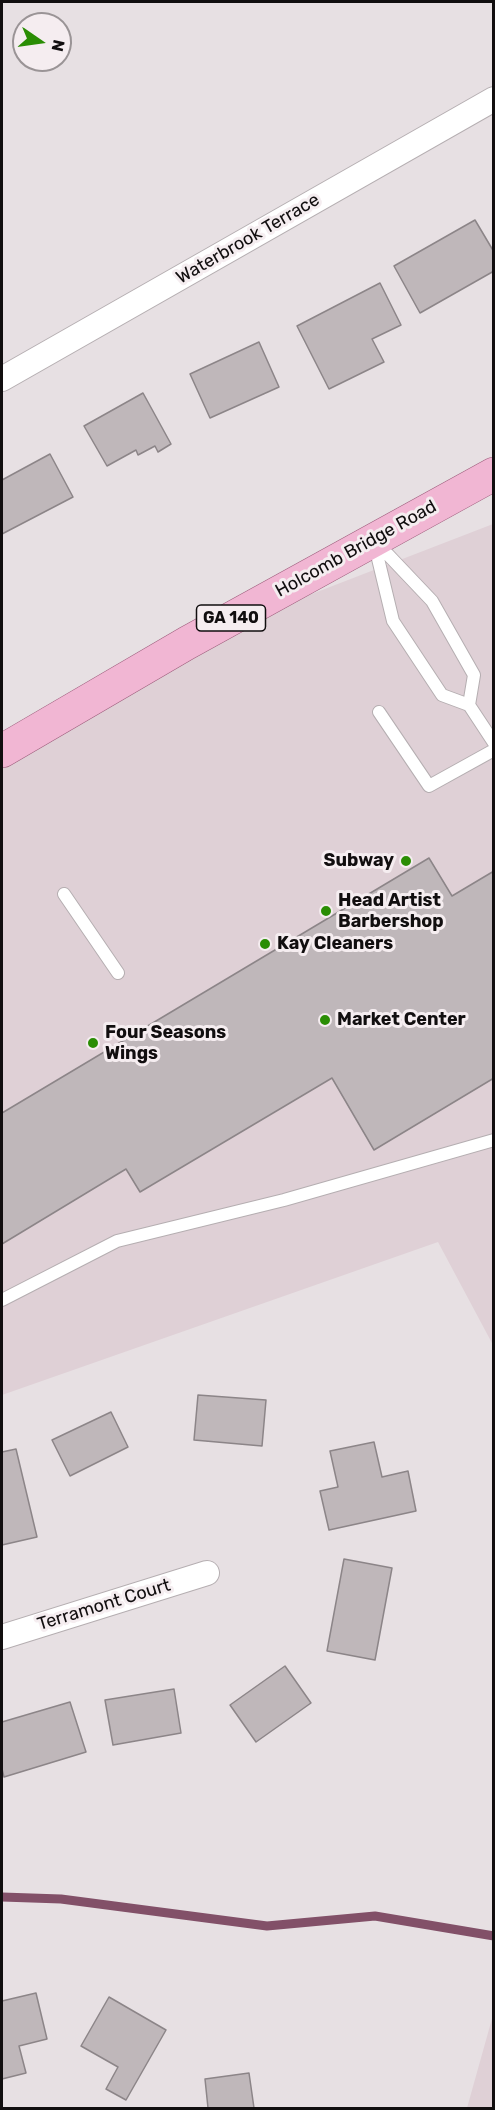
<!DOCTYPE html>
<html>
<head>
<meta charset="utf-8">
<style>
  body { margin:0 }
  #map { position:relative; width:495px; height:2110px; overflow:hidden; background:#e7e0e3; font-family:Rubik,sans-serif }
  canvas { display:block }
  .frame { position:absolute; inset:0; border:3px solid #110e0f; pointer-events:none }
  .north { position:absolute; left:12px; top:12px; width:60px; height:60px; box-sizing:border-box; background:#f5edf0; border:2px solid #9a9496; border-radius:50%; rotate:103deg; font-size:16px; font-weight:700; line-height:24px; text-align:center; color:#110e0f }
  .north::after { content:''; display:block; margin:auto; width:21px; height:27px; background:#2a8d04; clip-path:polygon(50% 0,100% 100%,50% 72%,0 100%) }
</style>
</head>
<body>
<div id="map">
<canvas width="495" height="2110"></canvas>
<div class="frame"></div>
<div class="north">N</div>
</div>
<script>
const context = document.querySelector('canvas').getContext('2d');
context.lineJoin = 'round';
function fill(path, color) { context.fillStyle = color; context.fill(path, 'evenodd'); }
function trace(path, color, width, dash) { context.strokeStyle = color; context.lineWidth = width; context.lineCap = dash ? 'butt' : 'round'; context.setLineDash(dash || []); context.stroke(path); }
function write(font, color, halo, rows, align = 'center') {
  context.font = font + ' Rubik,sans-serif'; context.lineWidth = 6; context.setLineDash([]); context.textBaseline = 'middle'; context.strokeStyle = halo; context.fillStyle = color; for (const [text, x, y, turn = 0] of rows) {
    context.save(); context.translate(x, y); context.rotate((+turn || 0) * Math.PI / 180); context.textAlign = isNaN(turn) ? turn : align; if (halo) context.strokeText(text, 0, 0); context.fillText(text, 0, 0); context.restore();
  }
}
fill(new Path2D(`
  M493 524V1345L438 1242 2 1395V750L172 648Z
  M493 2015V2108H467Z`), '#dfd0d6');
trace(new Path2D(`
  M2 1897 61 1899 267 1926 375 1916 494 1936`), '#825068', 9);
const building = new Path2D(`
  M475 220 494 252V271L420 313 394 266Z
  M380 283 401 325 372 339 384 362 329 389 297 326Z
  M259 342 279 387 210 418 190 374Z
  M143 393 171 444 158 452 155 446 138 455 136 450 107 466 84 426Z
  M50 454 73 497 2 534V480Z
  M429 858 452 896 494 871V1078L374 1150 332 1078 140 1192 126 1169 2 1244V1113Z
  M198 1395 266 1400 262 1446 194 1440Z
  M111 1412 128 1447 70 1476 52 1440Z
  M374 1442 382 1477 408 1471 416 1511 329 1530 320 1491 338 1487 330 1451Z
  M16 1449 37 1537 2 1545V1452Z
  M344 1559 392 1568 375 1660 327 1651Z
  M285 1666 311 1703 256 1742 230 1705Z
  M174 1689 181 1733 113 1745 105 1700Z
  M70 1702 86 1752 4 1777 2 1769V1722Z
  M36 1993 47 2039 19 2046 26 2073 2 2079V2001Z
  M109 1997 166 2030 126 2100 106 2089 118 2067 81 2046Z
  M249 2073 254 2108H208L205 2079Z`);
fill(building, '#bfb7ba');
trace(building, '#8c8588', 1.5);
const service = new Path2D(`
  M374 542 393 621 442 695 469 705 494 743
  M376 542 432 601 474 675 469 705
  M379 712 429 786 494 750
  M64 894 118 973
  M2 1300 117 1241 284 1200 494 1140`);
const minor = new Path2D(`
  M2 379 494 99
  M2 1637 207 1573`);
const primary = new Path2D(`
  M2 751 187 643 494 474`);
trace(service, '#b5aeb1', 14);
trace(minor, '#b5aeb1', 26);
trace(primary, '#9c5c7b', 34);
trace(service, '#fff', 12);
trace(minor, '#fff', 24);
trace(primary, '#f1b6d3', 33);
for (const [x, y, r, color] of [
  [406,861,6,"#2a8d04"],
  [326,911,6,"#2a8d04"],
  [265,944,6,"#2a8d04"],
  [325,1020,6,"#2a8d04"],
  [93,1043,6,"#2a8d04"]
]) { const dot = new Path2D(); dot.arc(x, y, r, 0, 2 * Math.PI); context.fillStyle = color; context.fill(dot); trace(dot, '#f5edf0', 2); }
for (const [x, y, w] of [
  [231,618,69]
]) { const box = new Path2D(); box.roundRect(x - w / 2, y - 13, w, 26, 4.5); context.fillStyle = '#f5edf0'; context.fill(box); trace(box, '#110e0f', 1.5); }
write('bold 16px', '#110e0f', null, [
  ["GA 140",231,618]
]);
write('18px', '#110e0f', '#f5edf0', [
  ["Waterbrook Terrace",248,239,-30],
  ["Holcomb Bridge Road",356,549,-29],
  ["Terramont Court",104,1605,-17]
]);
write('bold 18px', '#110e0f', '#f5edf0', [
  ["Subway",394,861,"right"],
  ["Head Artist",338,901],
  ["Barbershop",338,922],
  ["Kay Cleaners",277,944],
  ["Market Center",337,1020],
  ["Four Seasons",105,1033],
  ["Wings",105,1054]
], 'left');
</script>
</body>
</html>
